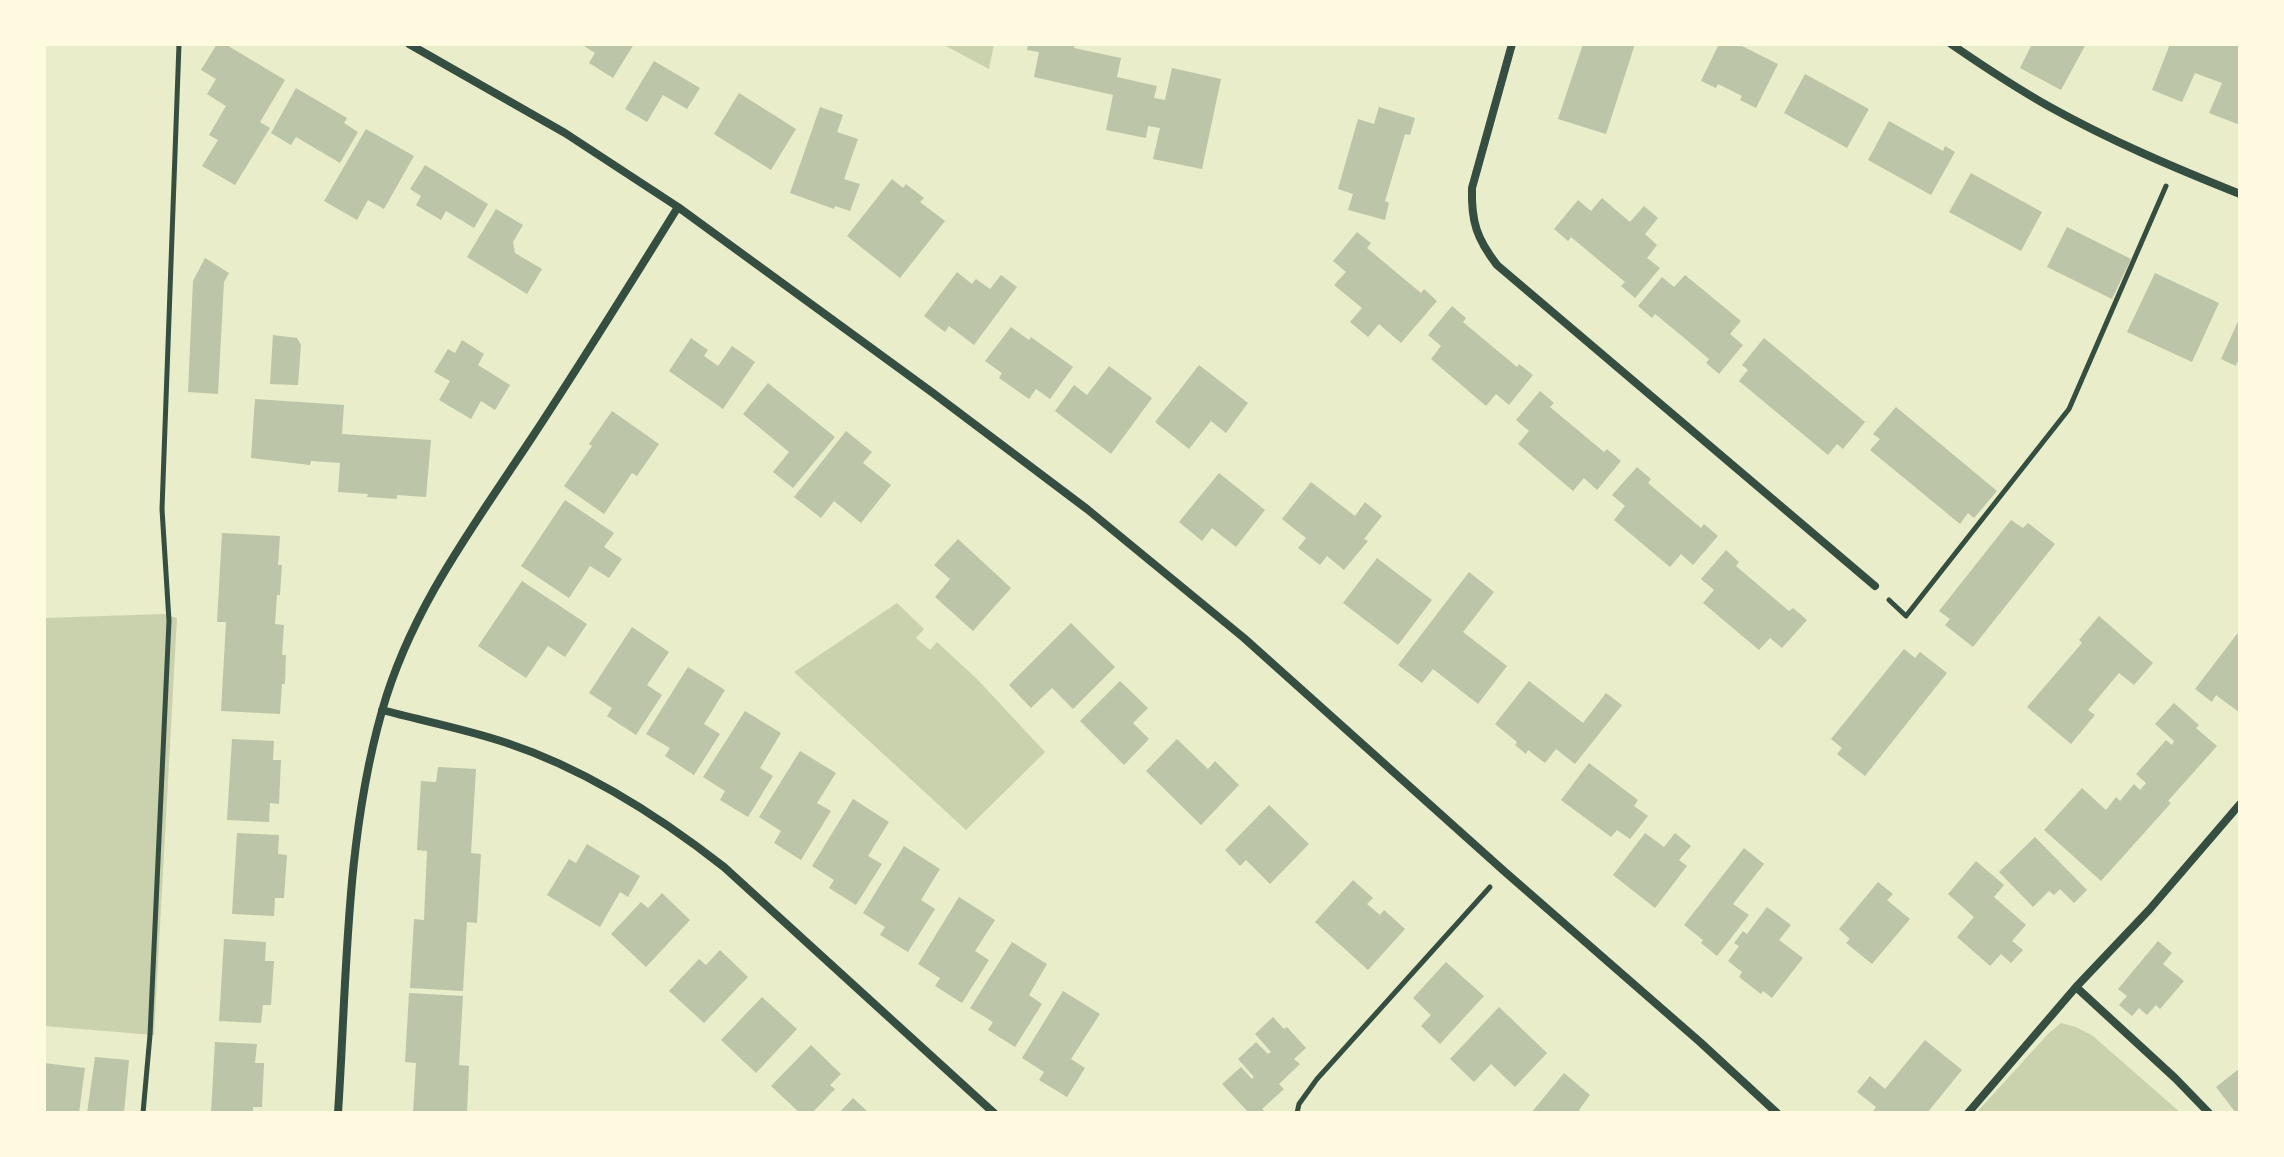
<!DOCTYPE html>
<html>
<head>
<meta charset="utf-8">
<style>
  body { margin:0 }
  #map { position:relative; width:2284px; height:1157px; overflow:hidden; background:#e9edc9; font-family:Georgia,serif }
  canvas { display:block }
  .frame { position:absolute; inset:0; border:46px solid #fefae0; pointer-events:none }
</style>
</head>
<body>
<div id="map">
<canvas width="2284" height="1157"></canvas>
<div class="frame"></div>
</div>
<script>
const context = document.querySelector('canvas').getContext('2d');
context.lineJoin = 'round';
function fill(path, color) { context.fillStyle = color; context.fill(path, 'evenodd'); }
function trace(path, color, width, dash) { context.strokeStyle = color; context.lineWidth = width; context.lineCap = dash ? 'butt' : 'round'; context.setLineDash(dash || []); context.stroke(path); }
fill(new Path2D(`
  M942 44H994L989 69Z
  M897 603 924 629 916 638 930 650 937 642 977 679 1045 752 966 830 794 672Z
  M164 614 177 618 154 1035 44 1026V618Z
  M2061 1023 2076 1027 2093 1036 2181 1113H1976L2049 1033Z`), '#cad2ad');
fill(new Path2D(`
  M217 44H225L285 80 260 122 270 128 235 185 202 166 218 140 209 135 226 106 207 94 216 79 201 70Z
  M581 44H634L613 78 589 63 595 53Z
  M1028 44H1075L1074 48 1121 58 1117 77 1157 86 1154 98 1165 100 1172 68 1221 79 1202 169 1153 159 1160 128 1148 126 1146 138 1106 130 1113 95 1034 77 1039 52 1027 50Z
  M1583 44H1635L1606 134 1558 119Z
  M1719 44H1738L1778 64 1756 108 1740 100 1742 96 1718 84 1716 88 1701 81Z
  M2032 44H2086L2061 90 2020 68Z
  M2170 44H2240V125L2209 113 2222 83 2195 73 2182 102 2152 90Z
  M654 61 700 88 687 109 663 95 647 122 625 109Z
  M1805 74 1869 109 1847 148 1784 113Z
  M296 88 347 118 344 123 358 132 340 163 296 137 291 145 271 133Z
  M739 93 796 129 771 170 714 134Z
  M820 107 843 115 837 132 858 139 844 179 860 184 850 211 835 206 834 209 790 193Z
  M1379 107 1415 118 1410 135 1405 134 1385 201 1389 203 1385 220 1348 210 1353 194 1338 189 1358 119 1374 124Z
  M1889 121 1943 151 1945 146 1955 152 1931 195 1868 160Z
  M366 129 414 156 384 209 368 200 357 220 324 201Z
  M425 165 488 204 474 228 446 211 441 220 416 205 421 196 410 189Z
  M1971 173 2042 212 2021 251 1949 212Z
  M892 179 903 188 906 184 924 198 920 202 945 221 900 278 847 236Z
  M1602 198 1630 222 1644 206 1658 218 1645 234 1657 245 1647 258 1660 268 1635 298 1621 286 1625 282 1571 237 1568 241 1554 229 1578 200 1591 211Z
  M496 209 523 225 513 242 515 253 542 269 527 294 467 257Z
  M2067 227 2131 259 2112 299 2047 267Z
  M1357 232 1371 243 1367 248 1421 293 1424 289 1437 301 1401 343 1379 324 1368 337 1350 322 1362 308 1334 285 1346 272 1333 261Z
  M205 258 229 273 224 282 218 394 188 392 193 281Z
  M957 272 972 284 976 279 990 289 1001 275 1017 287 974 345 949 326 945 332 924 316Z
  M2155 273 2219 303 2192 362 2127 332Z
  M1685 275 1741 321 1730 334 1743 345 1719 374 1706 363 1709 359 1682 336 1655 314 1652 318 1638 306 1662 277 1674 287Z
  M1452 306 1466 318 1463 322 1517 367 1519 364 1533 375 1509 405 1496 394 1486 406 1431 359 1441 346 1428 335Z
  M2240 317V364L2237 362 2236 366 2221 359Z
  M1011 327 1029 340 1031 337 1073 367 1050 399 1036 389 1029 399 999 378 1002 373 985 361Z
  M273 335 297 338 301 345 298 385 270 384Z
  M691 338 708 350 704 356 718 366 732 346 755 362 723 409 669 371Z
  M1764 338 1865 422 1843 449 1837 444 1828 455 1739 381 1748 370 1742 365Z
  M462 340 484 354 478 365 510 385 495 410 481 401 471 419 439 400 450 381 434 372 448 349 455 353Z
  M1199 365 1248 403 1226 433 1211 421 1189 449 1155 422Z
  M1109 366 1152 398 1111 454 1055 411 1074 385 1087 395Z
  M768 383 835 437 793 488 773 472 789 452 743 414Z
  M1540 391 1554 403 1550 407 1604 452 1607 449 1621 461 1597 490 1584 478 1573 491 1518 444 1529 431 1516 420Z
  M255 399 344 405 342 434 431 440 426 497 397 495V499L367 497 368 494 338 492 340 463 311 461 310 465 251 458Z
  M1896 407 1997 491 1974 518 1968 513 1960 524 1870 450 1880 439 1873 434Z
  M612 411 659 444 637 476 632 473 604 514 564 486 592 446 589 444Z
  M846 431 872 452 863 463 891 485 861 523 834 501 821 518 794 497Z
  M1637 467 1651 479 1648 483 1701 528 1704 524 1718 536 1693 565 1681 554 1670 567 1614 520 1625 506 1612 495Z
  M1219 473 1265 510 1236 547 1212 528 1202 541 1179 522Z
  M1311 482 1355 516 1365 502 1382 516 1364 539 1368 541 1344 570 1327 556 1320 565 1298 548 1306 538 1282 519Z
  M565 500 614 533 604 547 622 559 609 578 590 566 569 598 521 566Z
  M2011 520 2023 528 2028 523 2055 544 1973 647 1945 625 1950 619 1939 611Z
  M222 533 280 536 278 565H282L280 595H277L275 624 284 625 282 655H286L285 684H282L280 714 221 711 226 622H217Z
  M958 539 1011 588 973 631 935 597 950 579 934 565Z
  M1726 550 1739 562 1736 566 1789 611 1793 608 1807 620 1782 648 1770 638 1759 650 1703 603 1714 590 1701 579Z
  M1377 558 1432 600 1398 645 1343 603Z
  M1469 572 1494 592 1463 632 1507 666 1478 704 1433 669 1422 683 1398 665Z
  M522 581 587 624 565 657 548 646 526 678 478 646Z
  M2099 616 2153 663 2134 685 2119 673 2088 710 2095 715 2071 744 2027 707 2082 643 2079 640Z
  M1071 623 1115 667 1073 709 1052 688 1031 708 1009 685Z
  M632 627 669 652 647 685 662 695 636 735 607 716 612 708 589 693Z
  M2237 634 2240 636V713L2216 695 2212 702 2195 689Z
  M1904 649 1915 658 1920 652 1947 673 1865 776 1837 754 1842 748 1831 739Z
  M688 667 725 690 704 724 720 734 694 775 665 756 670 748 646 734Z
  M1120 681 1148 708 1133 723 1149 739 1124 765 1080 721Z
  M1529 681 1583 723 1606 693 1622 705 1575 764 1556 749 1545 763 1528 750 1526 754 1515 745 1517 742 1495 724Z
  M2174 703 2199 725 2196 728 2217 746 2168 801 2171 803 2101 881 2044 830 2082 788 2106 810 2116 797 2120 801 2134 784 2140 790 2146 783 2136 774 2166 740 2172 745 2174 741 2155 724Z
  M745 711 781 733 760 768 773 776 748 817 720 800 725 791 703 777Z
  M232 739 274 741 273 760H281L279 804 270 803 269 822 227 820Z
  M1177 739 1208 769 1215 761 1239 785 1201 825 1146 771Z
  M800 751 836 773 817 803 831 811 801 860 774 843 781 831 759 817Z
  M1589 763 1638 800 1634 806 1648 816 1630 839 1617 830 1611 837 1561 800Z
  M438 767 476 769 471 853 481 854 477 923 467 922 463 991 410 988 414 919 424 920 427 851 417 850 421 781 436 782Z
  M853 799 889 822 868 856 882 864 856 905 829 888 834 880 812 866Z
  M1269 805 1309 844 1270 884 1246 860 1240 866 1225 850Z
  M237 833 279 835 278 854 287 855 284 898H275L274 916 232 914Z
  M1645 833 1664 847 1675 833 1691 846 1679 860 1687 866 1655 908 1613 875Z
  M2035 837 2087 890 2074 903 2060 889 2054 895 2049 891 2033 907 1999 872Z
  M587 844 640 876 628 897 620 892 600 927 547 895 569 859 576 863Z
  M904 846 940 869 921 900 935 909 908 952 880 935 885 927 863 913Z
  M1744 848 1764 864 1733 904 1749 915 1717 956 1701 943 1703 940 1684 925Z
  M1976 861 2004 885 1994 897 2026 925 2012 941 2023 950 2011 963 2001 954 1990 966 1957 937 1974 917 1948 894Z
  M1353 880 1373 898 1367 904 1380 915 1384 910 1405 929 1368 970 1315 922Z
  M1878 882 1893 894 1887 900 1910 919 1872 964 1846 943 1850 939 1839 929Z
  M662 893 690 920 646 967 611 934 641 902 648 908Z
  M959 897 995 920 975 951 989 960 962 1003 935 986 940 978 918 964Z
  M1767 907 1791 925 1779 940 1803 958 1772 998 1763 991 1761 994 1739 977 1742 972 1728 961 1739 946 1734 943 1743 931 1747 934Z
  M224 939 266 942 265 961H274L271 1005H263L261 1023 219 1021Z
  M2158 941 2172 953 2163 964 2184 981 2160 1009 2156 1005 2147 1015 2139 1008 2132 1016 2119 1005 2127 996 2118 989Z
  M1012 942 1047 964 1029 995 1042 1004 1015 1047 988 1030 993 1022 970 1008Z
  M720 950 748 977 704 1023 669 991 699 959 706 965Z
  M1446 962 1484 996 1440 1044 1421 1026 1431 1015 1413 998Z
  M1063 991 1100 1014 1071 1059 1085 1068 1067 1097 1039 1080 1044 1072 1022 1058Z
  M409 993 463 996 459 1065 469 1066 467 1113H413L416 1063 405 1062Z
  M762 997 797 1029 756 1073 721 1040Z
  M1499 1007 1547 1053 1515 1087 1491 1064 1474 1082 1450 1059Z
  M1273 1017 1284 1029 1287 1027 1306 1048 1294 1059 1300 1064 1279 1084 1284 1089 1262 1109 1267 1113H1249L1222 1084 1241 1067 1252 1079 1254 1077 1238 1059 1256 1042 1268 1054 1271 1052 1255 1034Z
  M1925 1040 1962 1070 1927 1113H1872L1876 1107 1857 1092 1870 1076 1885 1089Z
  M215 1042 257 1044 255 1063H264L262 1107H253V1113H211Z
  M811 1045 841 1074 830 1085 835 1089 812 1113H800L771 1086Z
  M95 1057 129 1060 124 1113H87Z
  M44 1063 85 1068 79 1113H44Z
  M2240 1068V1113H2236L2216 1087Z
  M1564 1073 1590 1095 1579 1110 1583 1113H1531Z
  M853 1098 869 1113H839Z`), '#bcc5a7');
trace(new Path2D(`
  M1889 600 1906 616 2069 409 2166 186
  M143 1113 150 1035 169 621 162 509 179 44
  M1297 1113 1299 1104 1317 1079 1490 887`), '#344e41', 5);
trace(new Path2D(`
  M409 44 565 133 678 207 933 393 1087 509 1244 638 1504 871 1700 1042 1777 1113
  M1512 44 1472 188C1471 222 1477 239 1497 265L1875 586
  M1951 44C1983 66 2016 88 2050 107 2111 141 2175 168 2240 194
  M382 710C423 721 466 729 507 743 585 769 659 816 724 867L994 1113
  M2076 987 2175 1078 2209 1113
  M338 1113C347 979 345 841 382 711 410 611 472 528 529 442 580 365 629 286 678 207
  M1968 1113 2076 987 2149 910 2240 804`), '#344e41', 8);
</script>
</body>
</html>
